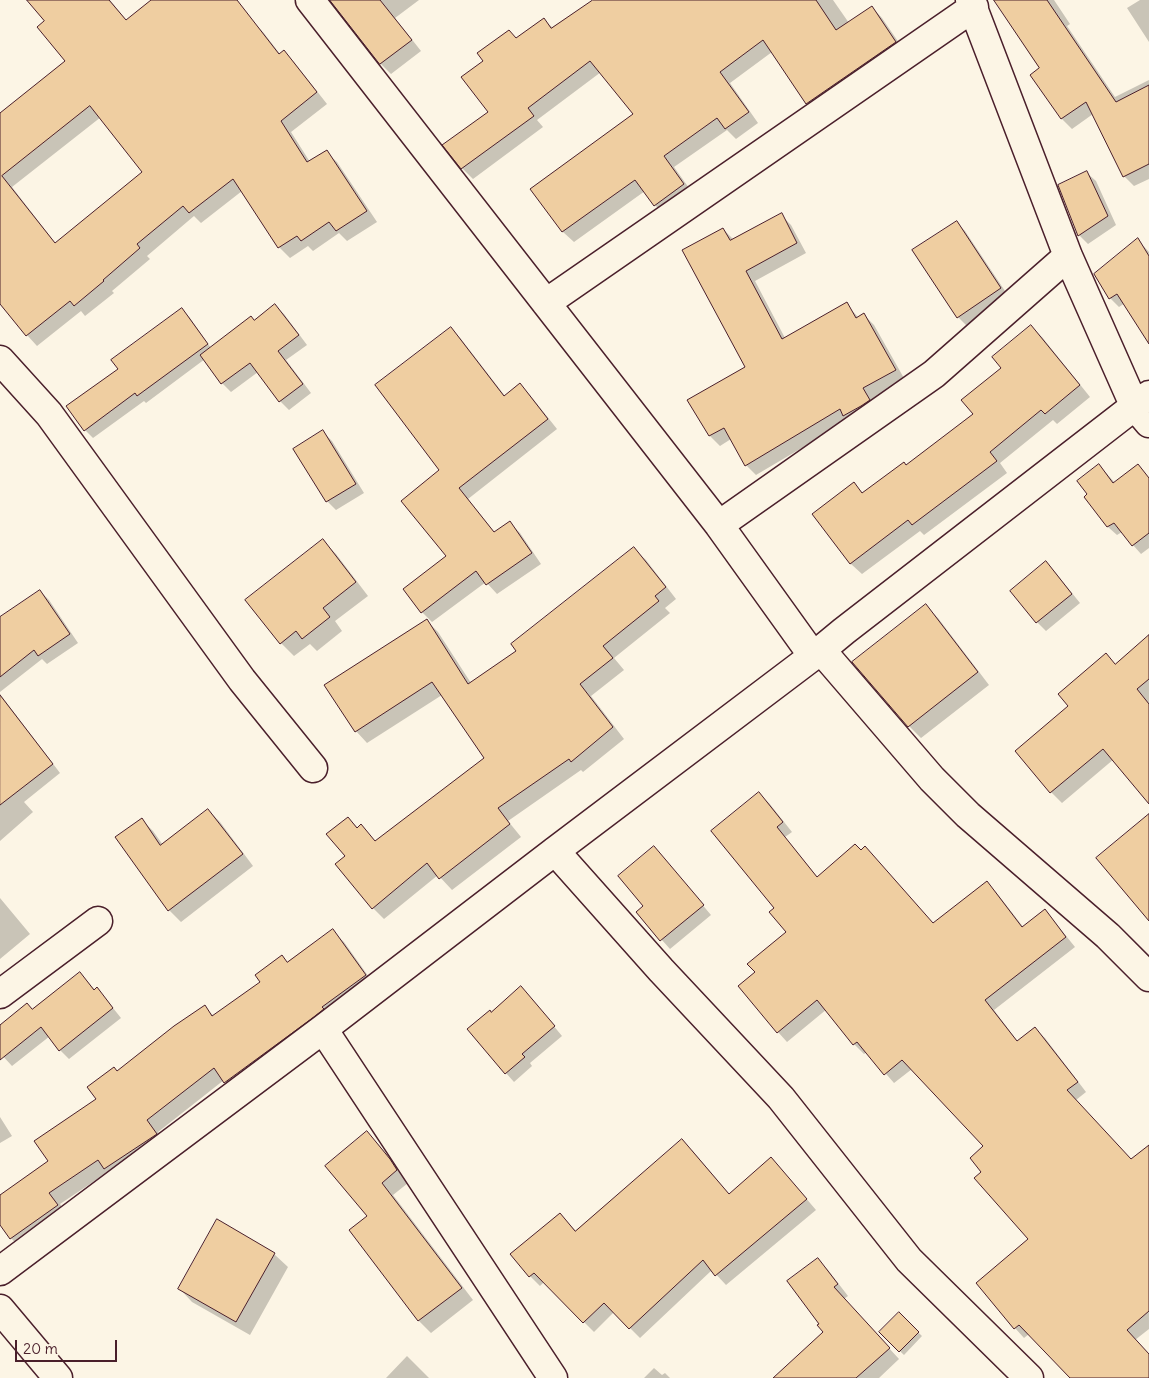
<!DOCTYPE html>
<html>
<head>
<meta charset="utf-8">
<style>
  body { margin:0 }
  #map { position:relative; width:1149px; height:1378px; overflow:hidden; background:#fcf5e5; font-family:Delius,sans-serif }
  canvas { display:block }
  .scale { position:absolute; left:15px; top:1340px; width:102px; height:22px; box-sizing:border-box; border:2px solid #4a1f2b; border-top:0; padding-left:6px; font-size:15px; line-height:18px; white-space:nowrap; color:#4a1f2b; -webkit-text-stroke:4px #fcf5e5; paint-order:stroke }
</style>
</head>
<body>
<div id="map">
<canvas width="1149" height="1378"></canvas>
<div class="scale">20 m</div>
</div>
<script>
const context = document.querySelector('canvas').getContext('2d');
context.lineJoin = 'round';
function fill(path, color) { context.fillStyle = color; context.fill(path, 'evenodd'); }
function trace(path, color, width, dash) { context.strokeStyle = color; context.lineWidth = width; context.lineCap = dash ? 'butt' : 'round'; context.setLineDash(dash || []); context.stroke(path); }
fill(new Path2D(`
  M29 0H110L127 21 153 0H209L252 21 263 32 280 54 284 52 294 62 327 104 291 132 310 162 326 152 337 162 377 222 347 241 339 233 313 251 308 246 290 258 279 247 242 191 201 223 194 216 147 256 150 259 112 291 114 293 85 316 81 311 37 346 27 335 0 282V115L67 61 46 21ZM101 117 144 172 56 244 12 187Z
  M331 0H419L395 18 421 51 391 74 381 64Z
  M595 0H833L849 23 872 7 882 18 906 53 818 114 807 103 772 52 730 83 758 123 736 139 727 130 674 167 694 195 666 216 655 205 645 191 574 242 563 232 532 189 635 114 601 72 537 120 543 127 473 179 462 168 444 145 490 113 517 39 543 19 553 28Z
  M1003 0H1054L1070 24 1067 26 1115 97 1149 80V179L1134 186 1124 176 1093 114 1072 129 1062 119 1041 68Z
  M1140 0H1149V42L1127 8Z
  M1087 173 1096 181 1116 225 1088 244 1079 235Z
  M781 215 791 225 806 253 755 281 785 338 846 304 859 318 864 315 874 325 905 380 873 399 879 410 849 420 756 475 746 465 731 439 720 446 710 436 747 367 723 229 733 239Z
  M956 222 965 231 1009 297 967 326 958 317Z
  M1138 240 1149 252V342L1125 303 1119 307 1110 298Z
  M275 306 284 314 307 345 286 360 311 393 289 410 280 401 258 372 231 392 222 383 205 359 146 403 144 401 93 438 85 430 119 369 182 310 190 318 211 348 254 321Z
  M1031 327 1042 337 1090 397 1057 424 1053 420 1000 463 1007 473 924 535 920 531 862 574 851 564 814 515 854 484 863 493 906 466 974 414Z
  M451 329 461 339 505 396 520 385 530 395 557 429 468 499 495 533 510 523 520 533 541 564 497 594 486 582 432 622 422 612 448 556 441 470Z
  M323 432 332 441 364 493 336 510 327 501Z
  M1099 465 1115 483 1138 466 1149 478V548L1141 554 1133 545 1122 532 1117 535 1108 527 1085 497 1089 494Z
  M323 541 336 554 368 596 335 621 342 631 317 651 310 644 294 656 281 643Z
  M634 549 646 560 676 599 665 608 670 613 614 658 624 670 591 696 624 739 583 772 581 770 508 821 521 837 452 890 438 875 384 919 373 908 347 856 348 818 358 828 361 826 376 842 485 758 442 695 367 743 356 731 427 621 438 632 471 683 518 651Z
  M1046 563 1055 572 1080 603 1046 631 1037 622Z
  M40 591 49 600 78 643 47 664 42 659 0 692V619Z
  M926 606 938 618 989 685 921 738 909 726Z
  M1149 636V802L1114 759 1062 803 1051 792 1017 751 1069 706 1106 655 1116 665Z
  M0 694 60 773 24 802 33 812 0 841Z
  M759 794 769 803 792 832 785 837 818 878 933 924 987 883 996 892 1024 928 1045 911 1054 921 1075 947 994 1010 1018 1042 1035 1029 1045 1038 1086 1092 1076 1100 1131 1161 1149 1146V1329L1135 1340 1149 1355V1378H1072L1029 1334 1024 1338 1015 1328 977 1283 1030 1239 983 1172 985 1146 912 1069 894 1083 867 1052 864 1054 854 1044 827 1009 787 1042 778 1032 740 986 756 972 788 932 775 908Z
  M208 810 220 822 253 866 181 922 169 910 142 820 153 831 163 845Z
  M662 857 711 915 670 949 637 912 645 907Z
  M0 898 30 934 0 959Z
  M332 931 344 942 376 987 236 1093 224 1080 158 1132 167 1146 116 1180 108 1172 60 1204 68 1217 22 1250 11 1238 0 1223V1196L50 1161 117 1072 204 1007 214 1016 261 982 282 957 288 963Z
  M80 973 95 990 97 989 105 998 121 1018 69 1059 60 1050 50 1036 12 1066 0 1053V1026L32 1010Z
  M530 997 562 1036 530 1063 532 1066 514 1082 506 1073 491 1013Z
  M0 1117 12 1136 0 1143Z
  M367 1133 379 1145 402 1173 408 1183 393 1195 473 1300 431 1333 419 1321 351 1230 369 1217Z
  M692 1150 730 1195 781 1169 816 1210 726 1285 712 1270 640 1338 614 1312 594 1332 544 1282 540 1286 530 1276 560 1214 576 1231Z
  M274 1254 288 1267 250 1335 192 1302 179 1288Z
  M818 1260 828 1270 848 1296 844 1299 899 1359 879 1378H775L825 1332Z
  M899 1314 922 1336 904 1355 880 1332Z
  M407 1356 429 1378H386Z
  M654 1368 662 1375 665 1373 670 1378H644Z`), '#0003');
const building = new Path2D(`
  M27 0H109L126 20 151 0H237L279 54 284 50 317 92 281 121 307 162 327 150 367 211 336 231 329 222 301 241 297 236 278 248 233 179 189 213 183 206 137 244 140 248 103 280 104 281 74 306 70 301 26 336 0 304V113L65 61 37 27 44 21ZM90 106 142 172 55 243 2 176Z
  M330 0H380L412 40 380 64Z
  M593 0H816L836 30 872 6 896 42 806 104 763 40 720 72 749 112 725 129 717 118 664 156 684 184 654 206 635 180 562 232 530 189 633 114 590 61 528 108 534 116 461 169 442 145 488 112 461 77 483 61 477 53 509 30 516 38 544 18 551 28Z
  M994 0H1047L1116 102 1149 85V164L1123 177 1086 102 1061 119 1030 75 1039 68Z
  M1087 171 1108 216 1078 236 1058 185Z
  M782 213 797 243 746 271 782 339 847 302 856 318 864 313 896 370 863 388 870 400 861 406 843 416 840 409 745 466 724 428 709 436 687 400 745 367 682 250 723 228 730 240Z
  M957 221 1001 288 957 318 912 250Z
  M1138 238 1149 256V344L1117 294 1109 299 1094 274Z
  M275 304 299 335 278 351 303 384 279 402 250 363 221 384 200 355 251 316 254 320Z
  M182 308 208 344 137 396 135 393 84 431 66 406 118 369 111 360Z
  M1031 325 1080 385 1045 414 1041 410 990 452 997 461 912 525 908 520 850 564 812 514 854 482 862 493 904 462 906 465 973 414 961 400 1001 368 992 357Z
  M451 327 504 396 520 383 548 419 459 488 494 532 510 521 532 553 486 585 476 571 421 613 403 589 446 556 401 501 439 470 375 385Z
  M323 430 356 484 326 502 293 449Z
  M1099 464 1113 483 1138 464 1149 478V533L1132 546 1114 523 1107 527 1084 497 1087 494 1077 481Z
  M323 539 356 582 323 608 330 617 302 639 296 631 280 644 245 600Z
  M634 547 666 587 655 596 659 601 603 646 613 658 580 684 613 727 571 762 569 759 498 808 510 824 439 879 427 863 372 909 335 864 345 856 326 834 348 817 357 828 361 824 375 841 484 758 432 682 355 732 324 685 427 619 468 684 516 651 511 644Z
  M1046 561 1072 594 1036 623 1010 591Z
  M40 590 70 634 38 656 34 650 0 677V617Z
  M926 604 978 672 908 727 852 662Z
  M1149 635V679L1137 689 1149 704V804L1103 749 1050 793 1015 751 1068 706 1058 694 1106 653 1115 664Z
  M0 695 53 764 0 805Z
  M759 792 783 822 777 827 817 877 855 844 861 850 865 846 933 923 987 881 1022 927 1045 909 1066 937 985 1000 1017 1041 1035 1027 1078 1082 1067 1090 1131 1159 1149 1145V1311L1127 1330 1149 1354V1378H1070L1019 1325 1014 1329 976 1283 1028 1239 974 1178 981 1172 970 1158 983 1146 902 1060 884 1075 857 1042 853 1045 817 1000 777 1033 738 986 755 972 747 964 786 932 769 912 774 908 711 831Z
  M208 809 243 854 168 911 115 837 142 818 160 845Z
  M1149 814V921L1096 858Z
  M654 846 704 905 660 941 636 912 643 906 618 876Z
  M333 929 366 975 322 1007 324 1009 314 1017 224 1083 214 1068 147 1120 157 1134 104 1169 98 1160 49 1193 58 1205 10 1239 0 1225V1195L48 1161 34 1141 96 1099 87 1087 114 1067 117 1071 174 1026 205 1005 212 1016 260 982 255 975 282 955 287 962Z
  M80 972 94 990 97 987 113 1008 59 1051 41 1027 0 1060V1025L27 1003 32 1009Z
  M521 986 555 1026 522 1054 525 1057 505 1074 467 1029 490 1010 491 1012Z
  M367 1131 390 1159 397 1170 382 1183 462 1288 418 1321 349 1230 367 1216 325 1166Z
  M682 1139 729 1194 771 1157 807 1199 715 1276 703 1260 629 1329 604 1303 583 1323 534 1273 529 1277 510 1254 560 1213 575 1231Z
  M217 1219 275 1253 236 1322 178 1289Z
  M818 1258 838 1284 834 1287 890 1348 856 1378H773L823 1332 817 1325 819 1324 787 1281Z
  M899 1312 919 1332 899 1352 879 1332Z`);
fill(building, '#efcea1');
trace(building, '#4a1f2b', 1);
const minor = new Path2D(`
  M310 0 719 525 813 656
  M970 0 1068 256 1134 405 1149 423
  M546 303 974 7
  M0 360 49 414 242 680 313 768
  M719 525 934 374 1068 256
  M821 650 932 779 968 815 1108 936 1149 977
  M555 851 661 970 781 1098 909 1260 1029 1378
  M0 994 98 921
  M323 1029 553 1378
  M0 1271 323 1029 555 851 821 650 844 631 1149 395
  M0 1309 58 1378`);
trace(minor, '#4a1f2b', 31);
trace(minor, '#fcf5e5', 28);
</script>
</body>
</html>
